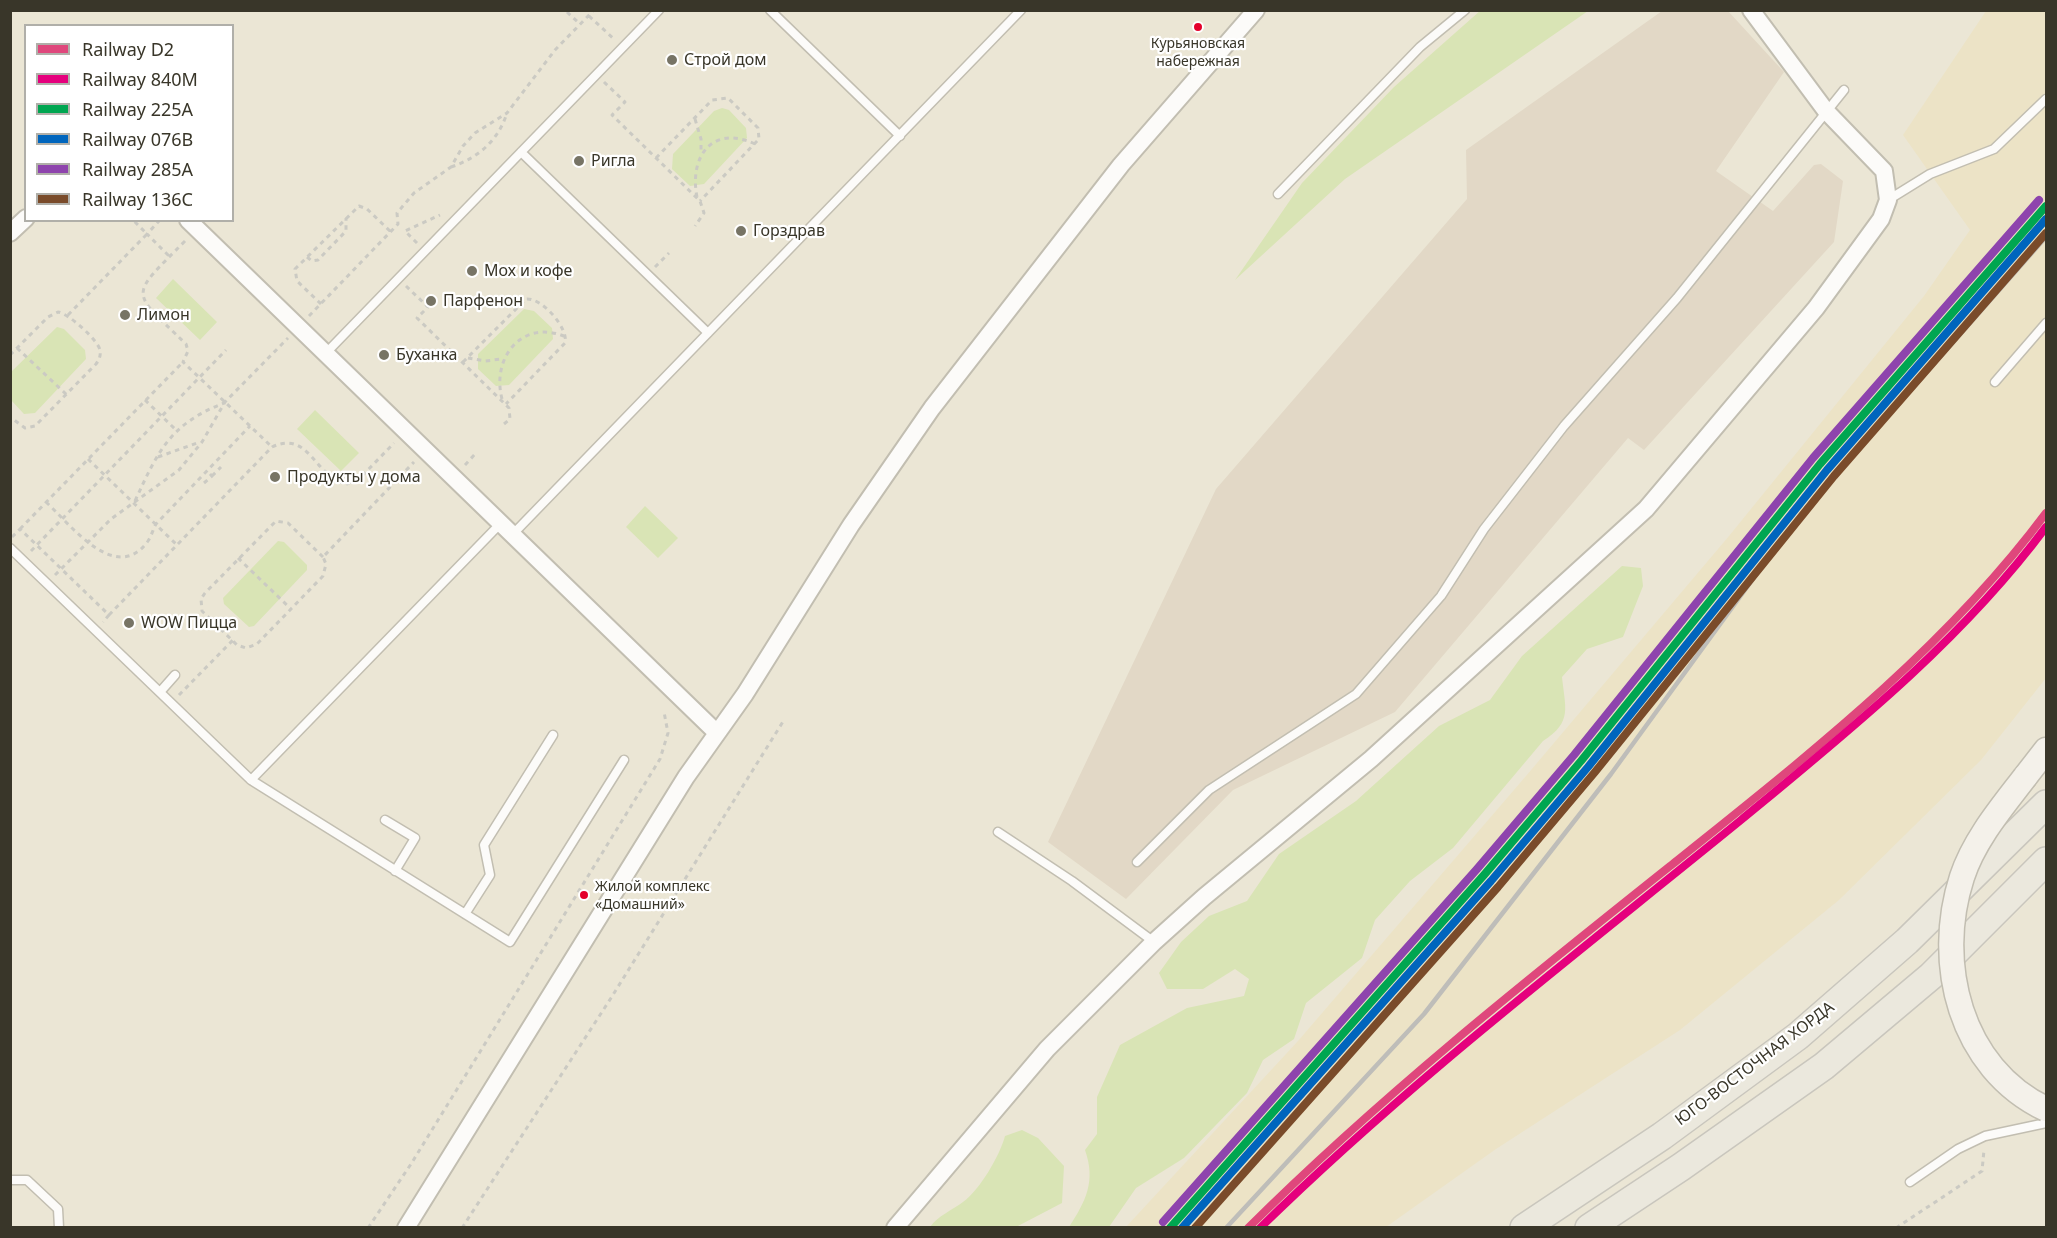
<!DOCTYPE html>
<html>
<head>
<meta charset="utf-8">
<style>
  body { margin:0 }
  #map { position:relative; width:2057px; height:1238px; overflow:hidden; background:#ebe6d5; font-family:"Noto Sans",sans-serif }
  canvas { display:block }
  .frame { position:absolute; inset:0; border:12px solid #393629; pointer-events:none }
  .legend { position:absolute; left:24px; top:24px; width:210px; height:198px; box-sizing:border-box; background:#fff; border:2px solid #b0afa9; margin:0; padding:8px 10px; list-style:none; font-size:18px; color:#393629 }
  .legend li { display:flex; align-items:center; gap:12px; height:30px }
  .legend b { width:30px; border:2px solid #b0afa9 }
</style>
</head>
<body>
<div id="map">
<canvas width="2057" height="1238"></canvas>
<div class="frame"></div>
<ul class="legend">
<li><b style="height:8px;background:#df477c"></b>Railway D2</li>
<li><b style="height:8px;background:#e5007d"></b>Railway 840М</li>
<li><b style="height:8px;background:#00a651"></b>Railway 225А</li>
<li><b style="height:8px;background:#0065bd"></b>Railway 076В</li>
<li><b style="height:8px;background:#8e44ad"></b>Railway 285А</li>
<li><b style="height:8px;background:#7a4b2a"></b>Railway 136С</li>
</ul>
</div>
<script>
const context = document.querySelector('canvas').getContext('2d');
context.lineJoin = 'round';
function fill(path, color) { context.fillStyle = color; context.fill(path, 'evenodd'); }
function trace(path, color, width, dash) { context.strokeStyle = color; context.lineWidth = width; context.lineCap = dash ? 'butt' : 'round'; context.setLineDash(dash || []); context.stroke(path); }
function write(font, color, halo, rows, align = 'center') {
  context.font = font + ' "Noto Sans",sans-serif'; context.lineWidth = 4.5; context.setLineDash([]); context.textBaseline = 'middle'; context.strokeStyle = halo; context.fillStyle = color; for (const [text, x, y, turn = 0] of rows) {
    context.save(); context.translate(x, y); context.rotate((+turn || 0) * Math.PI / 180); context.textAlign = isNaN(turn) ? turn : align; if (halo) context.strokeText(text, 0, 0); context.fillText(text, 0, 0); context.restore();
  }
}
fill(new Path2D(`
  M1986 11H2046V678L1981 760 1839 900 1680 1030 1496 1149 1386 1227 1125 1228 1298 1041 1526 776 1729 536 1924 296 1970 230 1903 135Z`), '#ece3c6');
fill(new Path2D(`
  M1662 11H1728L1784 72 1716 171 1773 211 1814 165 1821 164 1843 181 1834 242 1644 450 1628 438 1395 712 1233 790 1126 899 1048 842 1216 489 1467 199 1466 150Z`), '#e2d8c6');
fill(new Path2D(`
  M1481 10 1588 11 1345 179 1235 280 1302 183 1394 87Z
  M722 108 729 110 746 128 747 138 704 184 690 186 672 169 673 154 714 111Z
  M173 279 217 322 200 340 156 298Z
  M524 309 534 311 552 328 553 339 509 385 496 386 478 369V354Z
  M57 327 64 329 85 350 86 359 35 413 24 414 11 400V372Z
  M315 410 359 453 341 471 297 429Z
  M645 506 678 538 658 558 626 527Z
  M278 541 284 542 307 565V570L254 626 249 627 224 604 223 598Z
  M1622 566 1641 568 1643 586 1623 637 1587 649 1562 677C1565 708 1573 722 1543 741L1453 848 1410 881 1375 920 1362 958 1306 1003 1294 1039 1263 1060 1247 1093 1184 1158 1136 1188 1109 1227H1069C1086 1201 1096 1181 1085 1150L1097 1134V1097L1120 1045 1187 1008 1244 996 1249 979 1235 969 1203 989H1167L1159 973 1181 942 1209 916 1247 901 1279 854 1356 801 1439 726 1490 700 1522 656Z
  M1022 1130 1038 1138 1064 1166 1062 1203 1016 1227H930C938 1216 952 1210 963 1202 980 1190 1000 1155 1005 1136Z`), '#d9e4b5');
const service = new Path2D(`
  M770 10 900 136
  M521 152 708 333
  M1278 194 1420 47 1465 10
  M1888 200 1930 174 1994 149 2046 99
  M326 353 659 10
  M1995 382 2046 323
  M513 534 1021 10
  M10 548 251 780 501 523
  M160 692 175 675
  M251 780 510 942 624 760
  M385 820 415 838 395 871
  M998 832 1072 881 1154 942
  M1137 862 1209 790 1356 694 1441 596 1484 529 1564 426 1677 298 1844 90
  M465 914 490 875 484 845 553 735
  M10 1180H27L58 1209 59 1228
  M1910 1182 1958 1149 1985 1136 2046 1123`);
const minor = new Path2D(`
  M188 220 717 733
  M10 233 26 218
  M406 1228 686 777 745 694 851 525 932 408 1121 165 1256 10
  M895 1228 1047 1049 1154 942 1204 897 1371 759 1646 509 1816 308 1881 219 1888 200 1884 171 1826 111 1751 10`);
const secondary = new Path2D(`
  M2025 777 2046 750`);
const primary = new Path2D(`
  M1524 1228 1662 1136 1798 1036 1907 941 2046 804
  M1589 1228 1681 1167 1824 1066 1931 976 2046 861`);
trace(service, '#c2beb1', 11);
trace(minor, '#c2beb1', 20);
trace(secondary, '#c2beb1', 27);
trace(primary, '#c9c6bd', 30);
trace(new Path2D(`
  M567 12 580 24
  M589 16 615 40
  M604 82 625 102 612 115 700 201 704 213 695 226
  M695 119 701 139V153
  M656 158 712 100 728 98 758 128 759 139 700 201
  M451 167C478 158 498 141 507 113
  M697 197C689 157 712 124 755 144
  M160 220 147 234 169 256
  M185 241C129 298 129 289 186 344L188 351 183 362 272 447
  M417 243 405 231 440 215
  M307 257 312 261 318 260 346 231V218
  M655 267 669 253
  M406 286 428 307 417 318 509 408 510 419 504 424
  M321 304 297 281 295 269 359 206 367 209 391 232
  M68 315 147 234 133 220
  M309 316 398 224 397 213 414 193 451 167 463 146 475 133 507 113 555 50 594 10
  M17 348 67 395
  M10 355 48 317 58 312C68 313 98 340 100 350 101 356 99 360 96 364L35 426 25 428 10 417
  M468 358 485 361 502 359
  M463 362 526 299C541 297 569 328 565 343L506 404
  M502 399C491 357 523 318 566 337
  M145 400 176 430
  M158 457 200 442
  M88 459 177 545
  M465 465 476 453
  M212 476 221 467
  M204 483 212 476 207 471
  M135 501C158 451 170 424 224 403
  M46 502C70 524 116 586 148 541 152 535 153 529 156 524L250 426
  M20 529 183 362
  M12 537 20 529 109 615 103 622
  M31 551 226 350
  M323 557 288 523 276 521 205 593 201 599 202 611 237 645 246 648 257 644 323 576 326 564 323 557 414 462
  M238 558 291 609
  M55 575 111 519 179 470 202 442 225 402 288 338
  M109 615 272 447C310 429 315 479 347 484L362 476 394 443
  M179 695 233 640
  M368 1228 411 1164 660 759 668 733 664 712
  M462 1228 611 998 784 720
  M1896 1228 1982 1171 1984 1150`), '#cbcac3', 3, [4.5, 4.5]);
trace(service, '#fcfbf9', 8);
trace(minor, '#fcfbf9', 16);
trace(secondary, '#f4f1ea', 24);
trace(primary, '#ebe8dd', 27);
trace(new Path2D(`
  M1226 1228 1424 1014 1611 774 1777 546 1841 469 2046 237`), '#bebdb9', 4.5);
const secondaryBridge = new Path2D(`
  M2025 777C2002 807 1974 840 1962 877 1934 963 1960 1068 2046 1109`);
trace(secondaryBridge, '#c2beb1', 27, []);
trace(secondaryBridge, '#f4f1ea', 24);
trace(new Path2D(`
  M1248 1228C1381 1096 1527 980 1674 863 1807 756 1943 651 2046 513`), '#df477c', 8);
trace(new Path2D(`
  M1260 1228C1411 1080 1578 953 1741 820 1850 730 1961 641 2046 527`), '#e5007d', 8);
trace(new Path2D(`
  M1170 1228 1484 875 1581 761 1820 464 2046 206`), '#00a651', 8);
trace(new Path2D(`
  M1182 1228 1491 881 1588 767 1827 470 2046 219`), '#0065bd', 8);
trace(new Path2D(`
  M1163 1222 1477 869 1574 755 1813 458 2039 200`), '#8e44ad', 8);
trace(new Path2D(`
  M1195 1228 1498 887 1595 772 1834 476 2046 233`), '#7a4b2a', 8);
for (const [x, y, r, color] of [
  [1198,27,5,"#e4002b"],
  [672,60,6,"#777465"],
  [579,161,6,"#777465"],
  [741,231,6,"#777465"],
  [472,271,6,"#777465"],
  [431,301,6,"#777465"],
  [125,315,6,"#777465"],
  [384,355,6,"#777465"],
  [275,477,6,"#777465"],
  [129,623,6,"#777465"],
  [584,895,5,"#e4002b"]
]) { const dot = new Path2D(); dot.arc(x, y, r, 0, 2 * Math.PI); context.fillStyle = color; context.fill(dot); trace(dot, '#fff', 2); }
write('14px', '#393629', '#fff', [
  ["Курьяновская",1198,44],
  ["набережная",1198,62],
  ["Жилой комплекс",595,887,"left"],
  ["«Домашний»",595,905,"left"]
]);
write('16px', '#393629', '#fff', [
  ["Строй дом",684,60],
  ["Ригла",591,161],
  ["Горздрав",753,231],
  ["Мох и кофе",484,271],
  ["Парфенон",443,301],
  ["Лимон",137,315],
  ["Буханка",396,355],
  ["Продукты у дома",287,477],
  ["WOW Пицца",141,623]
], 'left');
write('16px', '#393629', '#fff', [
  ["ЮГО-ВОСТОЧНАЯ ХОРДА",1755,1064,-37]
]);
</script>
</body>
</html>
